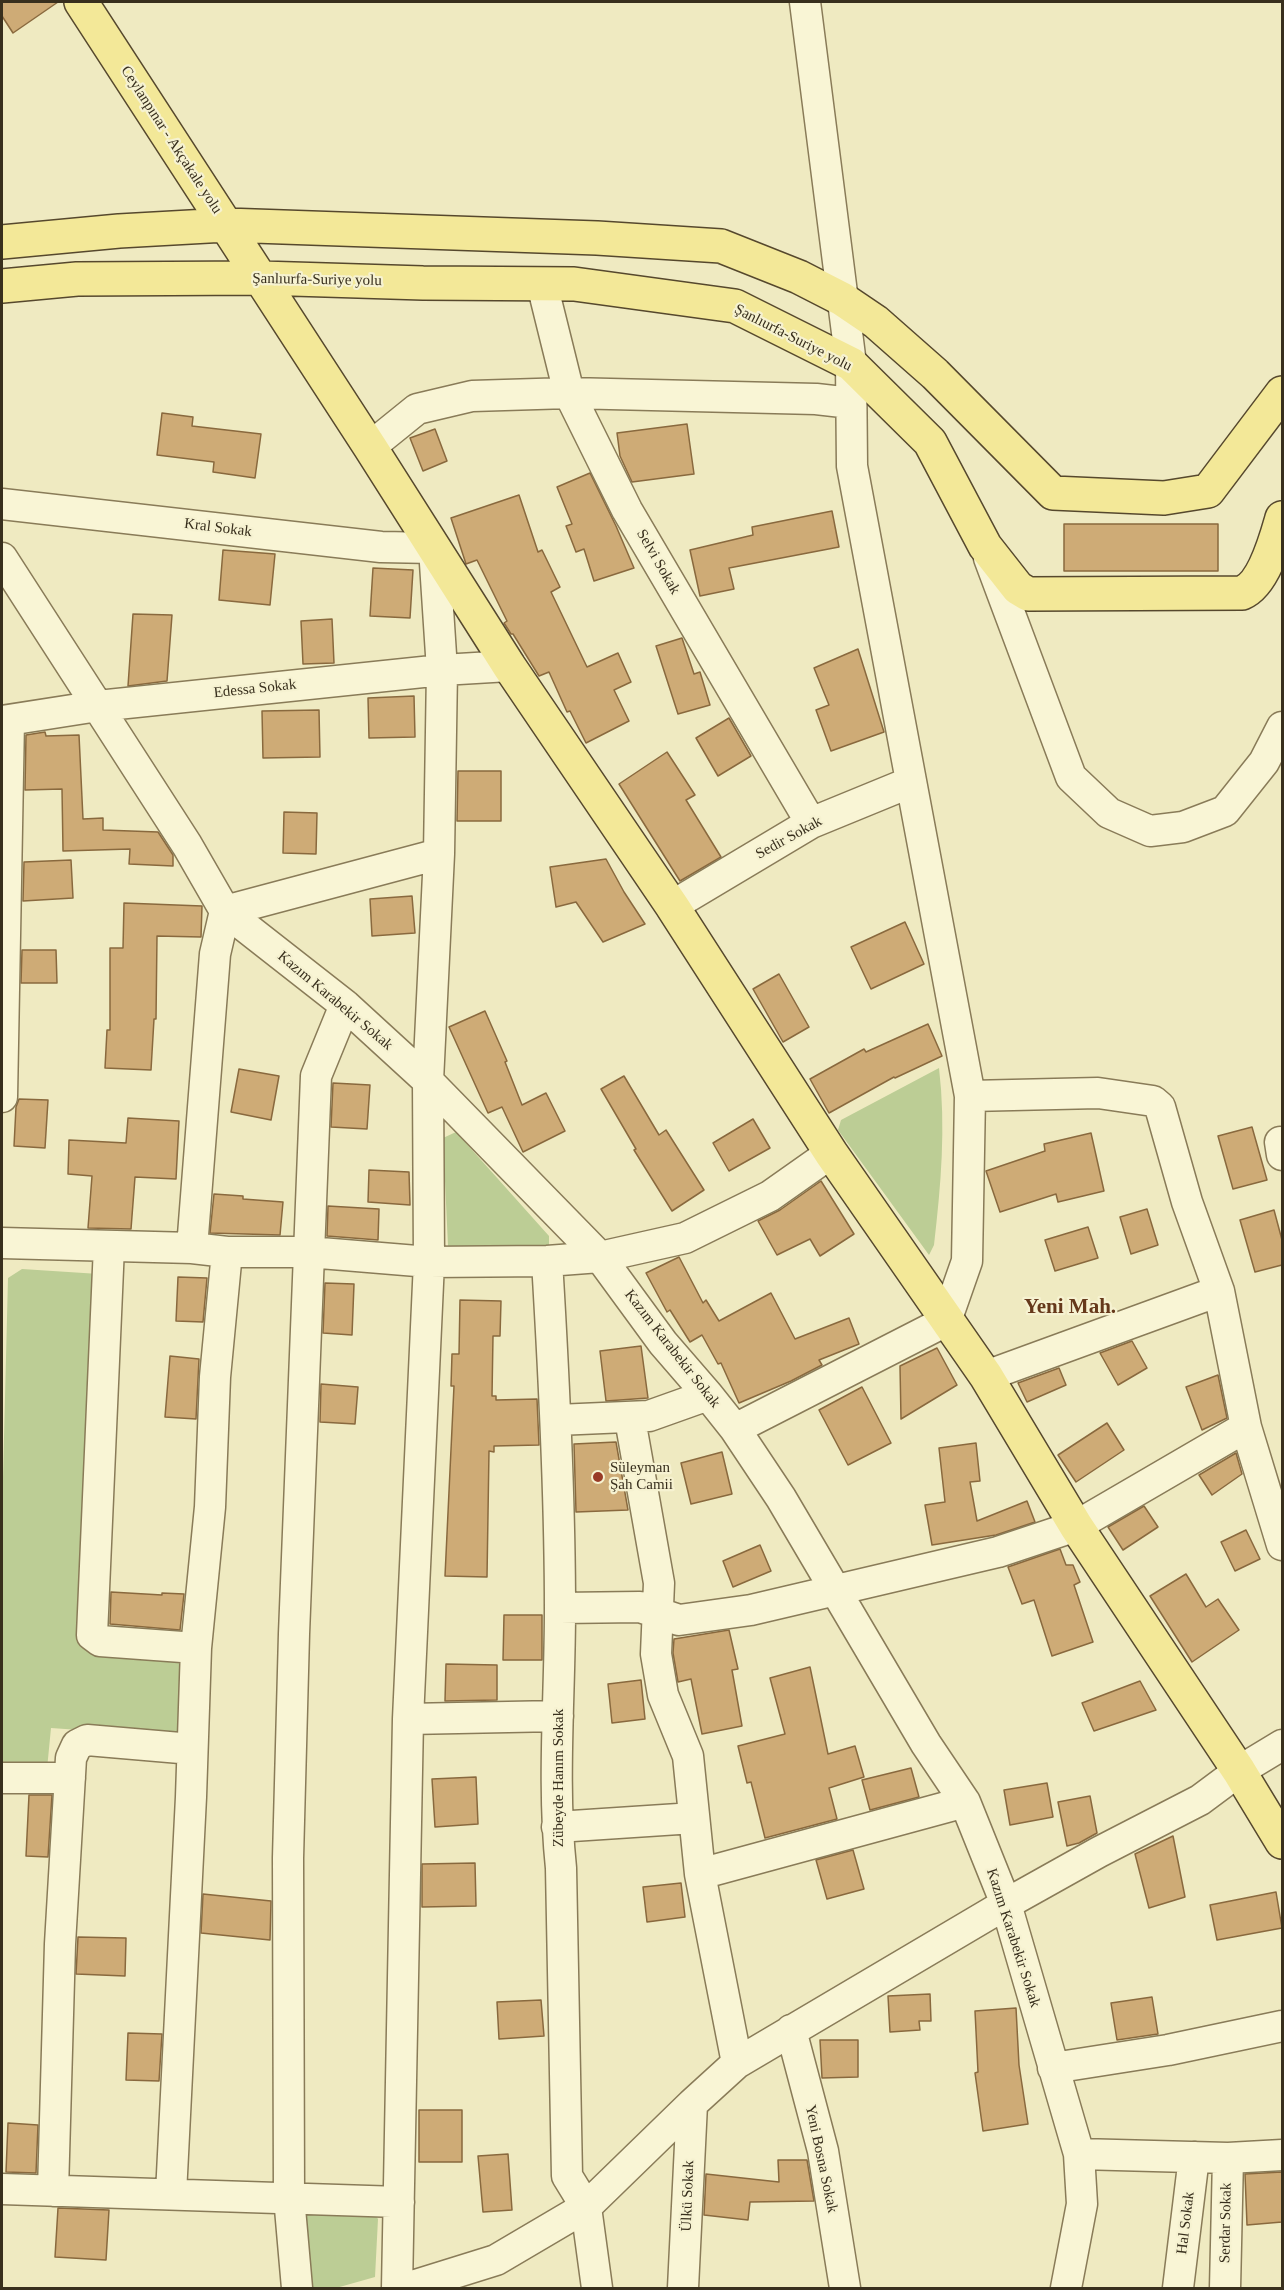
<!DOCTYPE html>
<html>
<head>
<meta charset="utf-8">
<style>
  body { margin:0 }
  #map { position:relative; width:1284px; height:2290px; overflow:hidden; background:#efeac1; font-family:"Times New Roman",serif }
  canvas { display:block }
  .frame { position:absolute; inset:0; border:3px solid #382f1d; pointer-events:none }
</style>
</head>
<body>
<div id="map">
<canvas width="1284" height="2290"></canvas>
<div class="frame"></div>
</div>
<script>
const context = document.querySelector('canvas').getContext('2d');
context.lineJoin = 'round';
function fill(path, color) { context.fillStyle = color; context.fill(path, 'evenodd'); }
function trace(path, color, width, dash) { context.strokeStyle = color; context.lineWidth = width; context.lineCap = dash ? 'butt' : 'round'; context.setLineDash(dash || []); context.stroke(path); }
function write(font, color, halo, rows, align = 'center') {
  context.font = font + ' "Times New Roman",serif'; context.lineWidth = 4.5; context.setLineDash([]); context.textBaseline = 'middle'; context.strokeStyle = halo; context.fillStyle = color; for (const [text, x, y, turn = 0] of rows) {
    context.save(); context.translate(x, y); context.rotate((+turn || 0) * Math.PI / 180); context.textAlign = isNaN(turn) ? turn : align; if (halo) context.strokeText(text, 0, 0); context.fillText(text, 0, 0); context.restore();
  }
}
fill(new Path2D(`
  M939 1068C946 1127 941 1185 934 1245L929 1255 838 1130 841 1120Z
  M456 1132 549 1236V1247L448 1246 443 1138Z
  M22 1269 99 1274 81 1639 181 1659 179 1737 51 1728 47 1769 2 1765V1517L8 1278Z
  M300 2208 372 2211 378 2219 375 2277 336 2288H305Z`), '#bccd95');
const building = new Path2D(`
  M2 2H58L13 33 2 16Z
  M162 413 193 417 192 426 261 434 255 478 213 472 214 462 157 455Z
  M687 424 694 474 632 482 620 456 617 433Z
  M435 429 447 461 423 471 410 438Z
  M590 473 616 526 634 568 594 581 584 549 576 552 566 526 572 524 557 487Z
  M519 495 538 552 542 550 560 587 551 592 587 667 618 653 631 682 614 690 629 721 586 743 570 711 567 712 549 672 539 676 513 634H511L504 623 507 621 477 560 466 564 451 518Z
  M832 511 839 547 729 568 734 589 700 596 690 550 753 535 752 527Z
  M1064 524H1218V571H1064Z
  M223 550 275 554 270 605 219 600Z
  M373 568 413 570 410 618 370 616Z
  M133 614 172 615 167 681 128 686Z
  M332 619 334 663 303 664 301 621Z
  M682 638 694 674 700 672 710 705 678 714 656 646Z
  M858 649 884 732 831 751 816 710 829 705 814 668Z
  M414 696 415 737 369 738 368 698Z
  M319 710 320 757 263 758 262 711Z
  M729 718 751 756 718 776 696 738Z
  M45 732 46 736 79 735 83 819 103 818V830L158 832 173 855V866L129 864 130 849 63 851 62 789 25 790 26 735Z
  M667 752 695 795 686 800 721 857 680 881 619 784Z
  M458 771H501V821H457Z
  M284 812 317 813 316 854 283 853Z
  M606 859 624 892 645 924 603 942 576 902 556 907 550 867Z
  M71 860 73 898 23 901 24 862Z
  M412 896 415 933 372 936 370 899Z
  M124 903 202 906 201 937 157 936 156 1019H154L151 1070 105 1068 107 1030H110V948H123Z
  M905 922 924 964 871 989 851 947Z
  M22 950H56L57 983H21Z
  M779 974 809 1027 783 1042 753 989Z
  M485 1011 507 1061 505 1062 522 1105 546 1093 565 1131 523 1152 502 1107 488 1113 449 1027Z
  M928 1024 942 1056 895 1078 894 1077 829 1113 810 1079 864 1049 866 1052Z
  M239 1069 279 1076 271 1120 231 1112Z
  M624 1076 659 1135 666 1130 704 1190 672 1211 634 1150 636 1149 601 1089Z
  M333 1083 370 1085 367 1129 331 1127Z
  M19 1099 48 1100 45 1148 14 1146 16 1107Z
  M128 1118 179 1121 176 1179 135 1177 131 1229 88 1228 92 1176 68 1174 69 1140 126 1143Z
  M753 1119 770 1148 729 1171 713 1143Z
  M1252 1127 1267 1180 1233 1189 1218 1136Z
  M1091 1133 1104 1191 1058 1202 1056 1194 1000 1212 986 1171 1045 1151 1044 1144Z
  M369 1170 409 1172 410 1205 368 1202Z
  M821 1181 854 1234 820 1256 810 1239 777 1255 758 1221 780 1210Z
  M214 1194 243 1196V1199L283 1202 280 1235 210 1233Z
  M328 1206 379 1209 378 1240 327 1236Z
  M1147 1209 1158 1245 1131 1254 1120 1217Z
  M1274 1210 1282 1240V1265L1255 1272 1240 1220Z
  M1088 1227 1098 1258 1055 1271 1045 1240Z
  M679 1257 703 1303 706 1300 719 1321 771 1293 795 1339 849 1318 859 1344 819 1360 822 1365 791 1381 739 1403 721 1363 718 1364 702 1335 690 1342 670 1310 667 1312 646 1273Z
  M178 1277 207 1278 203 1322 176 1321Z
  M325 1283 354 1284 352 1335 323 1333Z
  M460 1300 501 1301 500 1336H493L492 1396H496V1400L537 1399 539 1445 494 1446V1452L489 1451 487 1577 445 1576 454 1386H451L452 1354H459Z
  M1132 1341 1147 1368 1118 1385 1100 1353Z
  M641 1346 648 1398 606 1401 600 1351Z
  M937 1348 957 1385 901 1419 900 1366Z
  M170 1356 199 1359 196 1419 165 1417Z
  M1059 1368 1066 1385 1027 1402 1018 1383Z
  M1218 1375 1227 1418 1202 1430 1186 1387Z
  M321 1384 358 1387 355 1424 320 1422Z
  M862 1387 891 1443 848 1465 819 1410Z
  M1107 1423 1124 1450 1076 1482 1058 1455Z
  M616 1442 628 1510 576 1512 574 1444Z
  M976 1443 980 1481 970 1482 977 1521 1027 1501 1035 1522 996 1535 932 1545 925 1505 945 1502 939 1448Z
  M722 1452 732 1494 691 1504 681 1463Z
  M1236 1453 1242 1474 1212 1495 1199 1475Z
  M1144 1506 1158 1527 1123 1550 1108 1527Z
  M1246 1530 1260 1559 1235 1571 1221 1542Z
  M760 1545 771 1571 733 1587 723 1561Z
  M1060 1549 1066 1565H1073L1080 1582 1074 1585 1093 1642 1052 1656 1034 1600 1022 1604 1008 1567Z
  M1186 1574 1206 1607 1218 1599 1239 1630 1192 1662 1150 1596Z
  M111 1592 162 1595V1593L184 1594 180 1630 110 1624Z
  M504 1615H542V1660H503Z
  M729 1630 738 1669 732 1670 742 1726 702 1734 691 1679 678 1682 673 1653 674 1639Z
  M446 1664 497 1665V1700L445 1701Z
  M810 1667 828 1754 855 1746 864 1777 829 1788 837 1819 765 1838 751 1782 747 1783 738 1746 785 1734 770 1678Z
  M641 1680 645 1719 612 1723 608 1684Z
  M1140 1681 1156 1710 1094 1731 1082 1703Z
  M911 1768 919 1797 870 1810 862 1780Z
  M476 1777 478 1824 435 1827 432 1779Z
  M1047 1783 1053 1817 1010 1825 1004 1790Z
  M29 1795H52L48 1857 26 1856Z
  M1090 1796 1097 1833 1079 1843 1067 1846 1058 1802Z
  M1173 1836 1185 1897 1149 1908 1135 1854Z
  M853 1850 864 1889 827 1899 816 1860Z
  M475 1863 476 1906 422 1907V1864Z
  M681 1883 685 1917 647 1922 643 1887Z
  M1276 1892 1282 1928 1217 1940 1210 1905Z
  M203 1894 271 1901 270 1940 201 1933Z
  M78 1937 126 1938 125 1976 76 1974Z
  M930 1994 931 2021H919L920 2030 890 2032 888 1996Z
  M1152 1997 1158 2034 1117 2040 1111 2003Z
  M541 2000 544 2036 499 2039 497 2002Z
  M1016 2008 1019 2065 1028 2124 983 2131 975 2073 978 2072 975 2011Z
  M128 2033 162 2034 159 2081 126 2080Z
  M820 2040H858V2077L822 2078Z
  M419 2110H462V2162H419Z
  M8 2123 38 2125 36 2173 6 2172Z
  M508 2154 512 2210 483 2212 478 2156Z
  M778 2160H807L814 2201 750 2202 748 2220 704 2215 706 2174 779 2182Z
  M1282 2172V2222L1247 2225 1245 2174Z
  M58 2208 109 2210 106 2260 55 2257Z`);
fill(building, '#ceab76');
trace(building, '#89693e', 1.5);
const minor = new Path2D(`
  M542 284 569 393 627 510 811 823
  M370 447 417 409 472 396 569 393 816 399 851 403
  M2 504 381 547 434 548 442 670 439 854 428 1081 429 1262 408 1719 397 2288
  M2 558 187 845 225 911 345 1005 428 1081 600 1257 663 1343 708 1395 735 1429 781 1498 926 1744 965 1802 1006 1904 1079 2154 1082 2204 1066 2288
  M989 558 1071 777 1109 813 1150 831 1183 827 1225 811 1264 762 1282 727
  M2 721 98 706 442 670 509 666
  M672 906 811 823 911 782
  M970 1096 1098 1093 1153 1101 1160 1107 1187 1202 1219 1291 1246 1427 1282 1545
  M2 1097 9 720
  M1280 1142 1282 1155
  M2 1243 192 1248 227 1252H308L429 1262 547 1261 600 1257 685 1238 770 1196 831 1153
  M109 1246 92 1635 100 1641 196 1648
  M192 1248 215 954 225 911 439 854
  M547 1261C554 1377 560 1493 560 1610 560 1696 552 1783 561 1868L567 2176 586 2207 597 2288
  M986 1376 1219 1291
  M630 1419 659 1583 656 1654 663 1695 688 1756 700 1874 737 2063
  M557 1420 649 1416 708 1395
  M735 1429 946 1321 967 1261 970 1096 852 466 851 364 805 2
  M560 1608 640 1607 679 1620 751 1610 998 1552 1076 1526 1246 1427
  M408 1719 558 1716
  M2 1778H70
  M557 1827 694 1818
  M700 1874 965 1802
  M791 2030 823 2151 845 2288
  M1053 2068 1168 2050 1282 2026
  M1079 2154 1228 2158 1282 2155
  M2 2189 399 2202
  M53 2191 60 1944 71 1758 77 1745 87 1740 192 1749
  M171 2194 191 1797 196 1648 210 1507 215 1377 227 1252
  M297 2288 289 2197 288 1858 294 1634 316 1076 345 1005
  M406 2288 496 2260 586 2207 692 2104 737 2063 1006 1904 1099 1852 1200 1800 1239 1771 1282 1745
  M683 2288 692 2104
  M1178 2288 1194 2157
  M1225 2288 1228 2158`);
const major = new Path2D(`
  M81 2 370 447 509 666 672 906 831 1153 986 1376 1076 1526 1239 1771 1282 1842
  M2 242 119 231 226 225 597 238 721 246 799 277 842 299 876 322 935 374 1053 493 1164 498 1208 491 1282 393
  M2 286 77 279 261 278 423 283 574 284 735 306 851 364 930 442 985 546 1018 588 1028 594 1242 593C1264 584 1276 539 1282 518`);
trace(minor, '#897b58', 33);
trace(major, '#56482d', 36);
trace(minor, '#f9f5d5', 30);
trace(major, '#f3e898', 33);
for (const [x, y, r, color] of [
  [598,1477,6,"#993b27"]
]) { const dot = new Path2D(); dot.arc(x, y, r, 0, 2 * Math.PI); context.fillStyle = color; context.fill(dot); trace(dot, '#f6f2d1', 2); }
write('15px', '#382f1d', '#f6f2d1', [
  ["Ceylanpınar - Akçakale yolu",171,140,57],
  ["Şanlıurfa-Suriye yolu",317,280,1],
  ["Şanlıurfa-Suriye yolu",793,338,27],
  ["Kral Sokak",218,528,7],
  ["Selvi Sokak",658,562,60],
  ["Edessa Sokak",255,689,-6],
  ["Sedir Sokak",789,838,-29],
  ["Kazım Karabekir Sokak",335,1001,40],
  ["Kazım Karabekir Sokak",672,1349,52],
  ["Zübeyde Hanım Sokak",559,1778,-90],
  ["Kazım Karabekir Sokak",1013,1938,72],
  ["Yeni Bosna Sokak",821,2159,78],
  ["Ülkü Sokak",688,2196,-88],
  ["Hal Sokak",1186,2223,-83],
  ["Serdar Sokak",1226,2223,-89]
]);
write('15px', '#382f1d', '#f6f2d1', [
  ["Süleyman",610,1468],
  ["Şah Camii",610,1485]
], 'left');
write('bold 21px', '#66391b', '#f6f2d1', [
  ["Yeni Mah.",1070,1308]
]);
</script>
</body>
</html>
